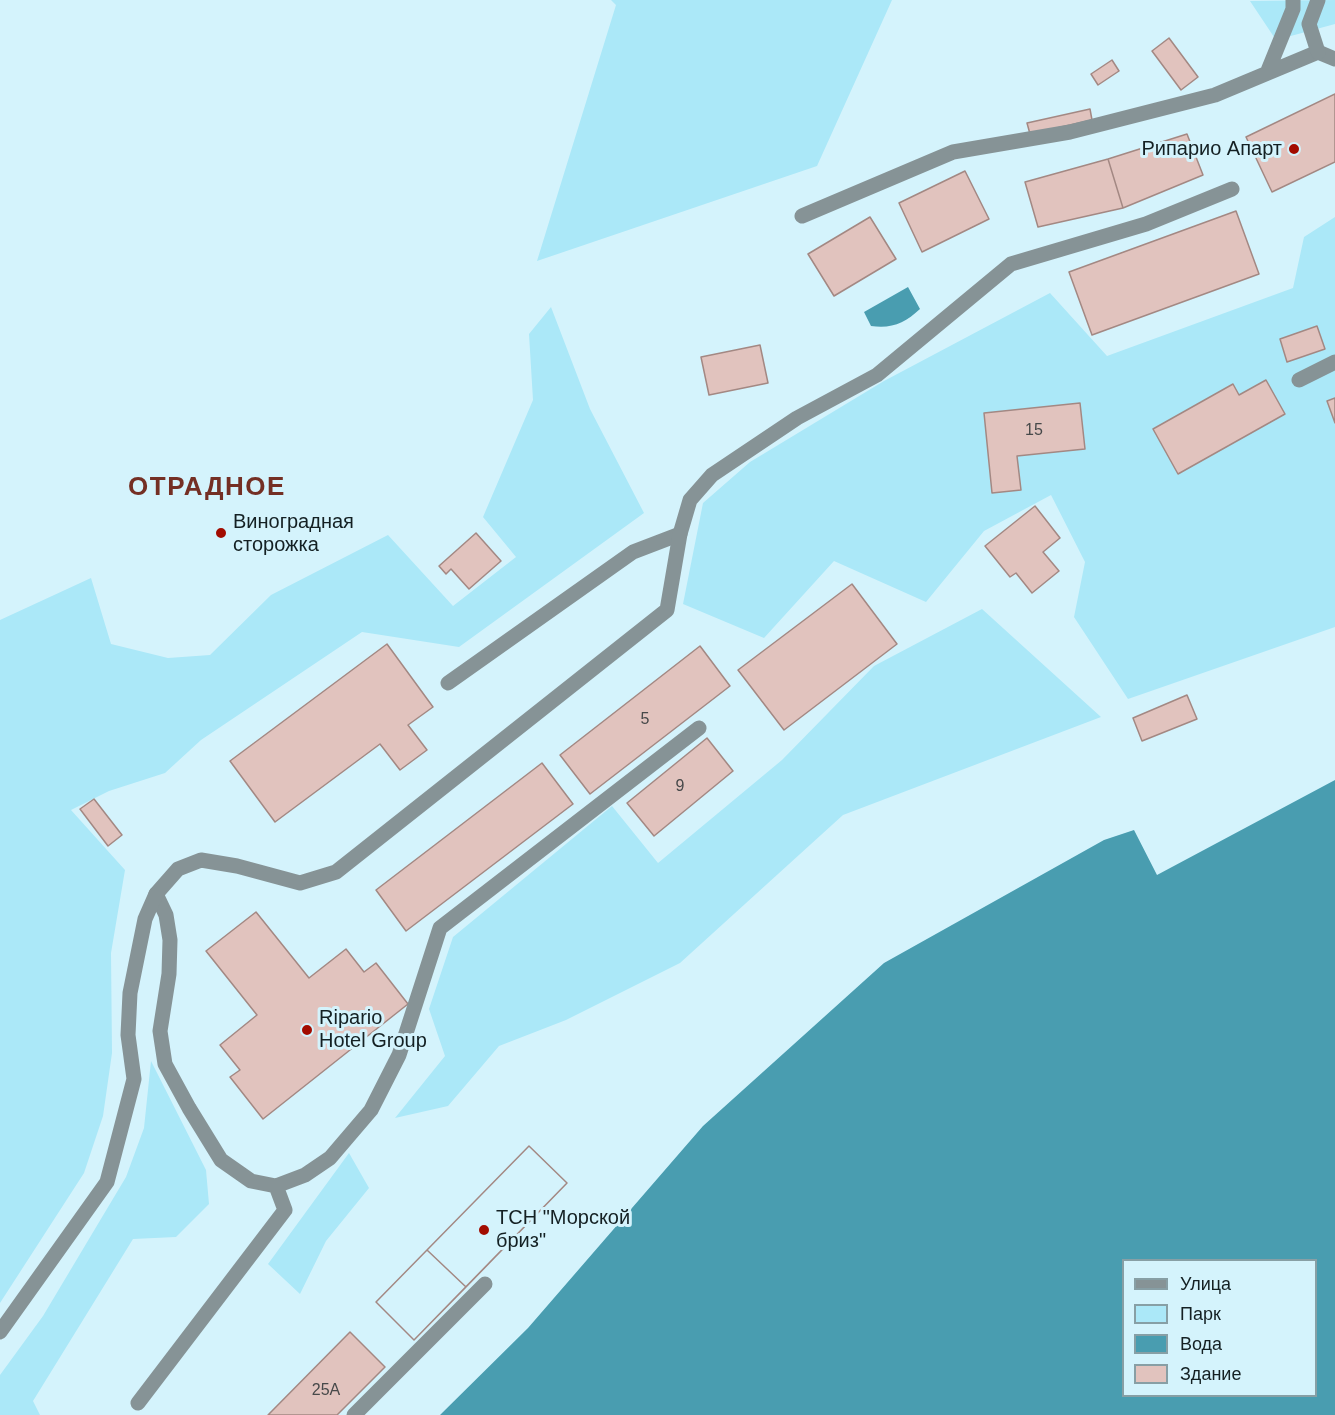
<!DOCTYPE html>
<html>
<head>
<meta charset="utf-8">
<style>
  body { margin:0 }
  #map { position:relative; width:1335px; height:1415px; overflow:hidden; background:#d4f3fc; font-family:Arial,sans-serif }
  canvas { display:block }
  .legend { position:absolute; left:1122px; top:1259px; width:195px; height:138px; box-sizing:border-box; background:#d4f3fc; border:2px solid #879fa5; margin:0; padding:8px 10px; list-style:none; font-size:18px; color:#142023 }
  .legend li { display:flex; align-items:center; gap:12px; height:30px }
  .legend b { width:30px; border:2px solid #879fa5 }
</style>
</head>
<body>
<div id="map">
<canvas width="1335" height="1415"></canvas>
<ul class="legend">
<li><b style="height:8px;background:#869396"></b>Улица</li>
<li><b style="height:16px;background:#abe8f8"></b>Парк</li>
<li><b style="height:16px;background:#499db0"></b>Вода</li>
<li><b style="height:16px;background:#e1c3be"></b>Здание</li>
</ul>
</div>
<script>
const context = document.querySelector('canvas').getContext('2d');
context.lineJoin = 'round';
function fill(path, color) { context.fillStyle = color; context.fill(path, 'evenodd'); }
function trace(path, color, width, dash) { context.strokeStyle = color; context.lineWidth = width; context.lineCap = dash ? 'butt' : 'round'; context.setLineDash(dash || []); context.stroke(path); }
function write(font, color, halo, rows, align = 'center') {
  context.font = font + ' Arial,sans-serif'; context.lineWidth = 6; context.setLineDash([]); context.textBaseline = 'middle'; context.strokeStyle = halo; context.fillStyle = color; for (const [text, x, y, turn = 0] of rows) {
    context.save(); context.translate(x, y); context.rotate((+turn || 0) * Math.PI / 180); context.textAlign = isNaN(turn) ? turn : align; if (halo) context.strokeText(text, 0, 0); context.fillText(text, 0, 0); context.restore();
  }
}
fill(new Path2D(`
  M611 0H892L817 166 537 261 616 5Z
  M1335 0V24L1276 40 1250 1Z
  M1335 217V627L1128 699 1074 617 1085 562 1051 495 984 531 926 602 834 561 764 638 683 604 703 503 750 462 884 381 1050 293 1107 356 1293 288 1304 237Z
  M551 307 590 409 644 513 459 647 362 632 201 740 165 773 109 791 71 810 125 870 111 953 112 1053 103 1116 84 1173 0 1303V620L91 578 111 644 168 658 210 655 271 595 388 535 453 606 516 557 483 517 533 400 529 334Z
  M982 609 1101 717 843 815 680 963 566 1020 499 1046 448 1106 395 1118 445 1056 429 1009 453 937 612 806 658 863 782 760 874 666Z
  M151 1061 206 1170 209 1204 176 1237 133 1239 33 1401 40 1415H0V1375L43 1316 126 1177 144 1128Z
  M349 1153 369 1188 326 1241 300 1294 268 1264Z`), '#abe8f8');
fill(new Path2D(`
  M908 287 920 309C905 323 892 329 871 326L864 312Z
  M1335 780V1415H440L528 1328 703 1126 884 963 1104 840 1134 830 1157 875ZM1316 1260V1396H1124V1260Z`), '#499db0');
const building = new Path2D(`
  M1169 38 1198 77 1181 90 1152 51Z
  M1112 60 1119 71 1098 85 1091 74Z
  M1335 94V162L1272 192 1246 137Z
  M1090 109 1092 120 1030 134 1027 123Z
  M1187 134 1203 175 1123 208 1108 159Z
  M1108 159 1123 208 1038 227 1025 182Z
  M965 171 989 219 922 252 899 203Z
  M1236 211 1259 274 1092 335 1069 272Z
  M870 217 896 259 834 296 808 254Z
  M1317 326 1325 349 1287 362 1280 339Z
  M760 345 768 383 709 395 701 357Z
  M1266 380 1285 414 1178 474 1153 429 1233 384 1239 395Z
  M1335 398V423L1327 401Z
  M1080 403 1085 449 1017 456 1021 490 992 493 984 413Z
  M1035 506 1060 538 1043 552 1059 571 1032 593 1016 573 1010 577 985 546Z
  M476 533 501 561 469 589 451 569 446 574 439 566Z
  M852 584 897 644 784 730 738 670Z
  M387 644 433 707 408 725 427 750 400 770 380 744 275 822 230 761Z
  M700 646 730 686 590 794 560 755Z
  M1187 695 1197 719 1142 741 1133 718Z
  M707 738 733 771 654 836 627 803Z
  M542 763 573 804 406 931 376 890Z
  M94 799 122 835 108 846 80 809Z
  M256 912 309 978 346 949 364 972 376 963 408 1004 263 1119 230 1077 240 1070 220 1045 257 1015 206 951Z
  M529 1146 567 1183 466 1287 427 1250Z
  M529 1146 567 1183 414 1340 376 1302Z
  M427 1250 466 1287 414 1340 376 1302Z
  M350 1332 385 1367 337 1415H268Z`);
fill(building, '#e1c3be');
trace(building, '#a38883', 1.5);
trace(new Path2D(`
  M1267 73 1293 9V0
  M802 216 953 152 1070 132 1215 95 1318 52 1335 59
  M1299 380 1335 362
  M448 683 633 552 680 534
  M156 894 166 915 170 940 169 974 160 1031 165 1064 189 1108 221 1160 251 1181 276 1186 305 1175 330 1158 371 1110 399 1055 440 928 699 728
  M138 1403 285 1210 276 1186
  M354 1415 485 1284`), '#869396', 15);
trace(new Path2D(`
  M1318 0 1309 24 1318 52
  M0 1332 107 1182 134 1079 128 1035 130 993 145 919 156 894 178 869 201 860 237 866 300 883 336 872 667 610 680 534 690 500 712 475 797 418 877 375 1011 264 1146 224 1232 189`), '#869396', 15);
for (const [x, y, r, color] of [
  [1294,149,6,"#a20c00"],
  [221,533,6,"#a20c00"],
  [307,1030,6,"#a20c00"],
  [484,1230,6,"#a20c00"]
]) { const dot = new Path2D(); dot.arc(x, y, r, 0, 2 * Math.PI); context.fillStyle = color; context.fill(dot); trace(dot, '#d4f3fc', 2); }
write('16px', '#47494a', null, [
  ["15",1034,431],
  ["5",645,720],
  ["9",680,787],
  ["25А",326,1391]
]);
write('20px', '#142023', '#d4f3fc', [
  ["Рипарио Апарт",1282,149,"right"],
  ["Виноградная",233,522],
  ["сторожка",233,545],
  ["Ripario",319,1018],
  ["Hotel Group",319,1041],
  ["ТСН \"Морской",496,1218],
  ["бриз\"",496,1241]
], 'left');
context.letterSpacing = '1.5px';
write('bold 26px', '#742f24', '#d4f3fc', [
  ["ОТРАДНОЕ",207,488]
]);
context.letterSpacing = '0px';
</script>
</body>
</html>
